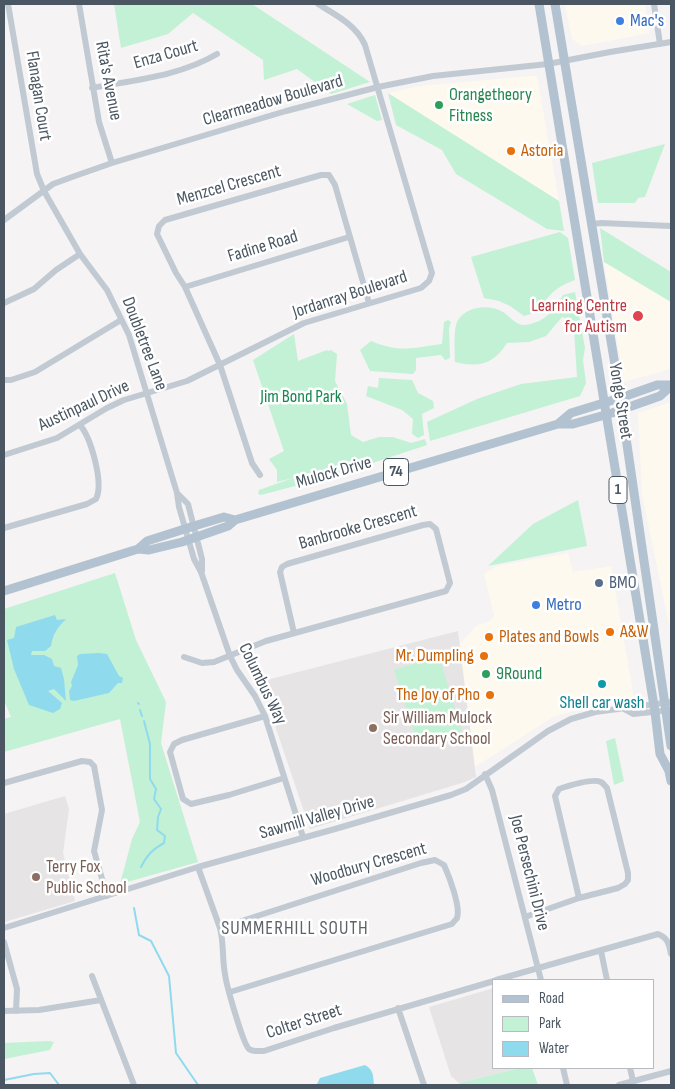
<!DOCTYPE html>
<html>
<head>
<meta charset="utf-8">
<style>
  body { margin:0 }
  #map { position:relative; width:675px; height:1089px; overflow:hidden; background:#f5f3f3; font-family:"Sofia Sans Condensed",sans-serif }
  canvas { display:block }
  .frame { position:absolute; inset:0; border:5px solid #4a5661; pointer-events:none }
  .legend { position:absolute; left:492px; top:979px; width:162px; height:90px; box-sizing:border-box; background:#fff; border:1px solid #b7bbc0; margin:0; padding:6px 9px; list-style:none; font-size:15px; color:#4a5661 }
  .legend li { display:flex; align-items:center; gap:10px; height:25px }
  .legend b { width:25px; border:1px solid #b7bbc0 }
</style>
</head>
<body>
<div id="map">
<canvas width="675" height="1089"></canvas>
<div class="frame"></div>
<ul class="legend">
<li><b style="height:6px;background:#b3c2d1"></b>Road</li>
<li><b style="height:14px;background:#c3f1d5"></b>Park</li>
<li><b style="height:14px;background:#90daee"></b>Water</li>
</ul>
</div>
<script>
const context = document.querySelector('canvas').getContext('2d');
context.lineJoin = 'round';
function fill(path, color) { context.fillStyle = color; context.fill(path, 'evenodd'); }
function trace(path, color, width, dash) { context.strokeStyle = color; context.lineWidth = width; context.lineCap = dash ? 'butt' : 'round'; context.setLineDash(dash || []); context.stroke(path); }
function write(font, color, halo, rows, align = 'center') {
  context.font = font + ' "Sofia Sans Condensed",sans-serif'; context.lineWidth = 5; context.setLineDash([]); context.textBaseline = 'middle'; context.strokeStyle = halo; context.fillStyle = color; for (const [text, x, y, turn = 0] of rows) {
    context.save(); context.translate(x, y); context.rotate((+turn || 0) * Math.PI / 180); context.textAlign = isNaN(turn) ? turn : align; if (halo) context.strokeText(text, 0, 0); context.fillText(text, 0, 0); context.restore();
  }
}
fill(new Path2D(`
  M565 4H645L650 33 582 46 572 39Z
  M530 76H537L559 201 388 93 419 86Z
  M604 262 671 302V369L624 382Z
  M671 402V634L642 495 638 413Z
  M568 553 573 572 611 566 634 698 580 709 553 717 475 767 459 645 477 625 488 622 494 616 484 574 497 566Z`), '#fdf9ef');
fill(new Path2D(`
  M458 631 476 777 465 782 310 829 266 699 255 683Z
  M65 796 69 809 63 853 75 901 4 922V814Z
  M494 988V1068H520L459 1083 451 1076 429 1007Z`), '#e6e4e5');
fill(new Path2D(`
  M114 4H252L370 82 331 94 297 69 264 80 263 60 193 13 168 34 121 48Z
  M388 93 559 201 564 231 547 229 456 174 442 150 396 125Z
  M375 95 382 120 377 121 347 104Z
  M665 144 645 197 638 198 635 203H598L592 163Z
  M600 228 671 272V302L604 262Z
  M560 232 568 238 575 280C569 282 562 285 557 289 544 298 541 313 524 316L510 306 499 301 484 298 471 257Z
  M575 292 585 348 583 360 586 383 580 396 430 441 427 422 477 399 521 384 577 377 574 330 568 319 562 317 546 336 529 342 507 343C494 364 479 368 455 362 455 352 453 328 458 320 467 306 490 304 503 312 511 317 516 326 526 325 547 321 553 311 563 295Z
  M448 320 451 322 449 328 450 358 445 360 441 355 416 358V370L413 374 370 371 360 350 371 341C399 353 413 348 442 344L444 322Z
  M294 334 298 361 327 350 328 351 331 350 337 354 335 381 347 404 351 435 363 442 379 437H393L411 443 425 439 427 445 333 476 261 495 258 494 259 490 293 478 277 482V470L269 459 284 451 253 360Z
  M379 378 412 380 418 393 433 401 434 408 422 414 424 435 418 438 412 434 413 419 402 410 366 396 368 386 378 388Z
  M578 500 587 546 488 566 533 524Z
  M115 573 136 640 166 702 161 743 198 862 120 884 132 839 140 822 120 719 4 752V719L11 717 4 700V609Z
  M439 656 462 732 418 746 394 670Z
  M615 738 624 781 614 785 606 741Z
  M49 1041 54 1042 50 1050 4 1059V1043Z
  M520 1068H532L538 1085H460L459 1083Z`), '#c3f1d5');
fill(new Path2D(`
  M55 615 57 620 66 619C57 628 53 634 51 646L45 651H32L31 655H44L52 659 54 666 61 668 64 679 66 701 54 689 48 691 62 703 60 709 53 713 29 705 14 669 7 640 14 638 16 627Z
  M99 653 107 654 119 676 123 678 122 683H118L109 693 74 701 70 700 69 691 72 686 71 682 78 665 77 656 80 654Z
  M365 1065C374 1070 373 1076 374 1085L317 1084 320 1078Z`), '#90daee');
trace(new Path2D(`
  M138 703 139 704
  M140 710 142 716
  M141 867C147 855 153 849 164 843L165 836 157 830 158 817 161 809 154 799 156 789 150 779V744L144 721
  M134 908 139 935 151 941 169 976 176 1053 198 1085
  M4 1080 34 1074 50 1073 59 1085`), '#90daee', 2);
trace(new Path2D(`
  M8 4 37 174 44 191 80 254 107 290 129 335 177 493 179 507 194 559 201 572 230 656 237 670 255 696 265 716 303 837
  M79 4 99 122 112 163
  M654 4 660 44
  M92 88C134 80 180 76 217 54
  M4 220 53 184 72 177 112 163 286 111 378 87 433 76 548 64 610 52 671 42
  M592 224 601 223 671 226
  M185 287 349 237
  M4 303 34 289 56 270 80 254
  M4 380H11L35 372 121 320
  M4 455 57 438 107 408 124 400 187 381 304 323 421 288 429 281 432 273 365 45C356 25 336 15 318 4
  M260 475 252 463 220 365 185 287 176 273 157 234 159 226 165 220 321 175H329L335 185 369 303
  M177 493 188 504 202 559V571
  M4 528 87 504 96 499C104 483 91 438 80 425
  M184 657 202 663 214 662 266 641 446 591 450 583 436 529 430 524 423 525 287 564 282 567 280 572 294 633
  M624 709 633 714 671 710
  M265 716 182 740 174 744 170 752 183 799 191 804 229 795 284 778
  M485 774 492 790 541 980
  M4 783 82 761 90 762 94 766 102 810 94 851 107 896
  M198 867 220 928C224 943 222 959 225 974 226 984 243 1044 249 1049 253 1052 260 1051 264 1051L334 1028 494 981
  M525 917 579 898 618 888 625 884 628 880V873L607 788C605 786 603 783 601 782 592 778 568 786 559 789L555 796 579 898
  M4 928 198 867 335 829 451 795 466 789 548 731 571 719 595 712 671 702
  M220 928 421 863 435 860 444 865C449 876 461 907 457 918 456 920 453 922 452 924L230 992
  M4 942 17 989 16 1011
  M601 951 607 980
  M92 976 134 1085
  M496 980 658 934C668 938 669 944 671 954
  M398 1008 424 1085
  M4 1011 39 1010 101 1000
  M563 1068 567 1085
  M630 1068 633 1081
  M619 1085 671 1071`), '#c1cad2', 6);
trace(new Path2D(`
  M539 4 655 712 660 754 669 771 671 781
  M555 4 618 383 671 746
  M558 424 571 413 620 398 657 385H671
  M138 549 147 541 194 526 224 517 235 520
  M4 591 138 549 149 550 182 542 228 526 235 520 558 424H573L612 413 660 396 671 386`), '#b3c2d1', 9);
for (const [x, y, r, color] of [
  [620,21,5,"#3f7fe0"],
  [439,105,5,"#2e9e5b"],
  [511,151,5,"#e8710a"],
  [638,316,6,"#e0444e"],
  [599,583,5,"#5c6f8a"],
  [536,605,5,"#3f7fe0"],
  [610,632,5,"#e8710a"],
  [489,637,5,"#e8710a"],
  [484,656,5,"#e8710a"],
  [486,674,5,"#2e9e5b"],
  [602,684,5,"#0f9aa8"],
  [490,695,5,"#e8710a"],
  [373,728,5,"#8d6e63"],
  [36,877,5,"#8d6e63"]
]) { const dot = new Path2D(); dot.arc(x, y, r, 0, 2 * Math.PI); context.fillStyle = color; context.fill(dot); trace(dot, '#fff', 2); }
for (const [x, y, w] of [
  [396,472,25],
  [618,490,18]
]) { const box = new Path2D(); box.roundRect(x - w / 2, y - 13.5, w, 27, 4); context.fillStyle = '#fff'; context.fill(box); trace(box, '#4a5661', 1); }
write('bold 16px', '#4a5661', null, [
  ["74",396,472],
  ["1",618,490]
]);
write('18px', '#366cbe', '#fff', [
  ["Mac's",630,21],
  ["Metro",546,605]
], 'left');
write('18px', '#4a5661', '#fff', [
  ["Enza Court",166,55,-16],
  ["Rita's Avenue",108,81,79],
  ["Flanagan Court",38,96,81],
  ["Clearmeadow Boulevard",273,101,-16],
  ["Menzcel Crescent",229,186,-16],
  ["Fadine Road",263,247,-17],
  ["Jordanray Boulevard",350,295,-18],
  ["Doubletree Lane",144,344,69],
  ["Yonge Street",620,401,81],
  ["Austinpaul Drive",84,406,-25],
  ["Mulock Drive",334,473,-16],
  ["Banbrooke Crescent",358,528,-16],
  ["Columbus Way",262,684,64],
  ["Sawmill Valley Drive",317,818,-16],
  ["Woodbury Crescent",369,865,-16],
  ["Joe Persechini Drive",529,873,76],
  ["Colter Street",304,1022,-18]
]);
write('18px', '#27864d', '#fff', [
  ["Orangetheory",449,95],
  ["Fitness",449,116],
  ["9Round",496,674]
], 'left');
write('18px', '#c56008', '#fff', [
  ["Astoria",521,151],
  ["A&W",620,632],
  ["Plates and Bowls",499,637],
  ["Mr. Dumpling",474,656,"right"],
  ["The Joy of Pho",480,695,"right"]
], 'left');
write('18px', '#be3a42', '#fff', [
  ["Learning Centre",627,306],
  ["for Autism",627,327]
], 'right');
write('18px', '#17864f', '#fff', [
  ["Jim Bond Park",301,397]
]);
write('18px', '#4e5e75', '#fff', [
  ["BMO",609,583]
], 'left');
write('18px', '#0d838f', '#fff', [
  ["Shell car wash",602,703]
]);
write('18px', '#785e54', '#fff', [
  ["Sir William Mulock",383,718],
  ["Secondary School",383,739],
  ["Terry Fox",46,867],
  ["Public School",46,888]
], 'left');
context.letterSpacing = '1px';
write('19px', '#5f6368', '#fff', [
  ["SUMMERHILL SOUTH",295,929]
]);
context.letterSpacing = '0px';
</script>
</body>
</html>
